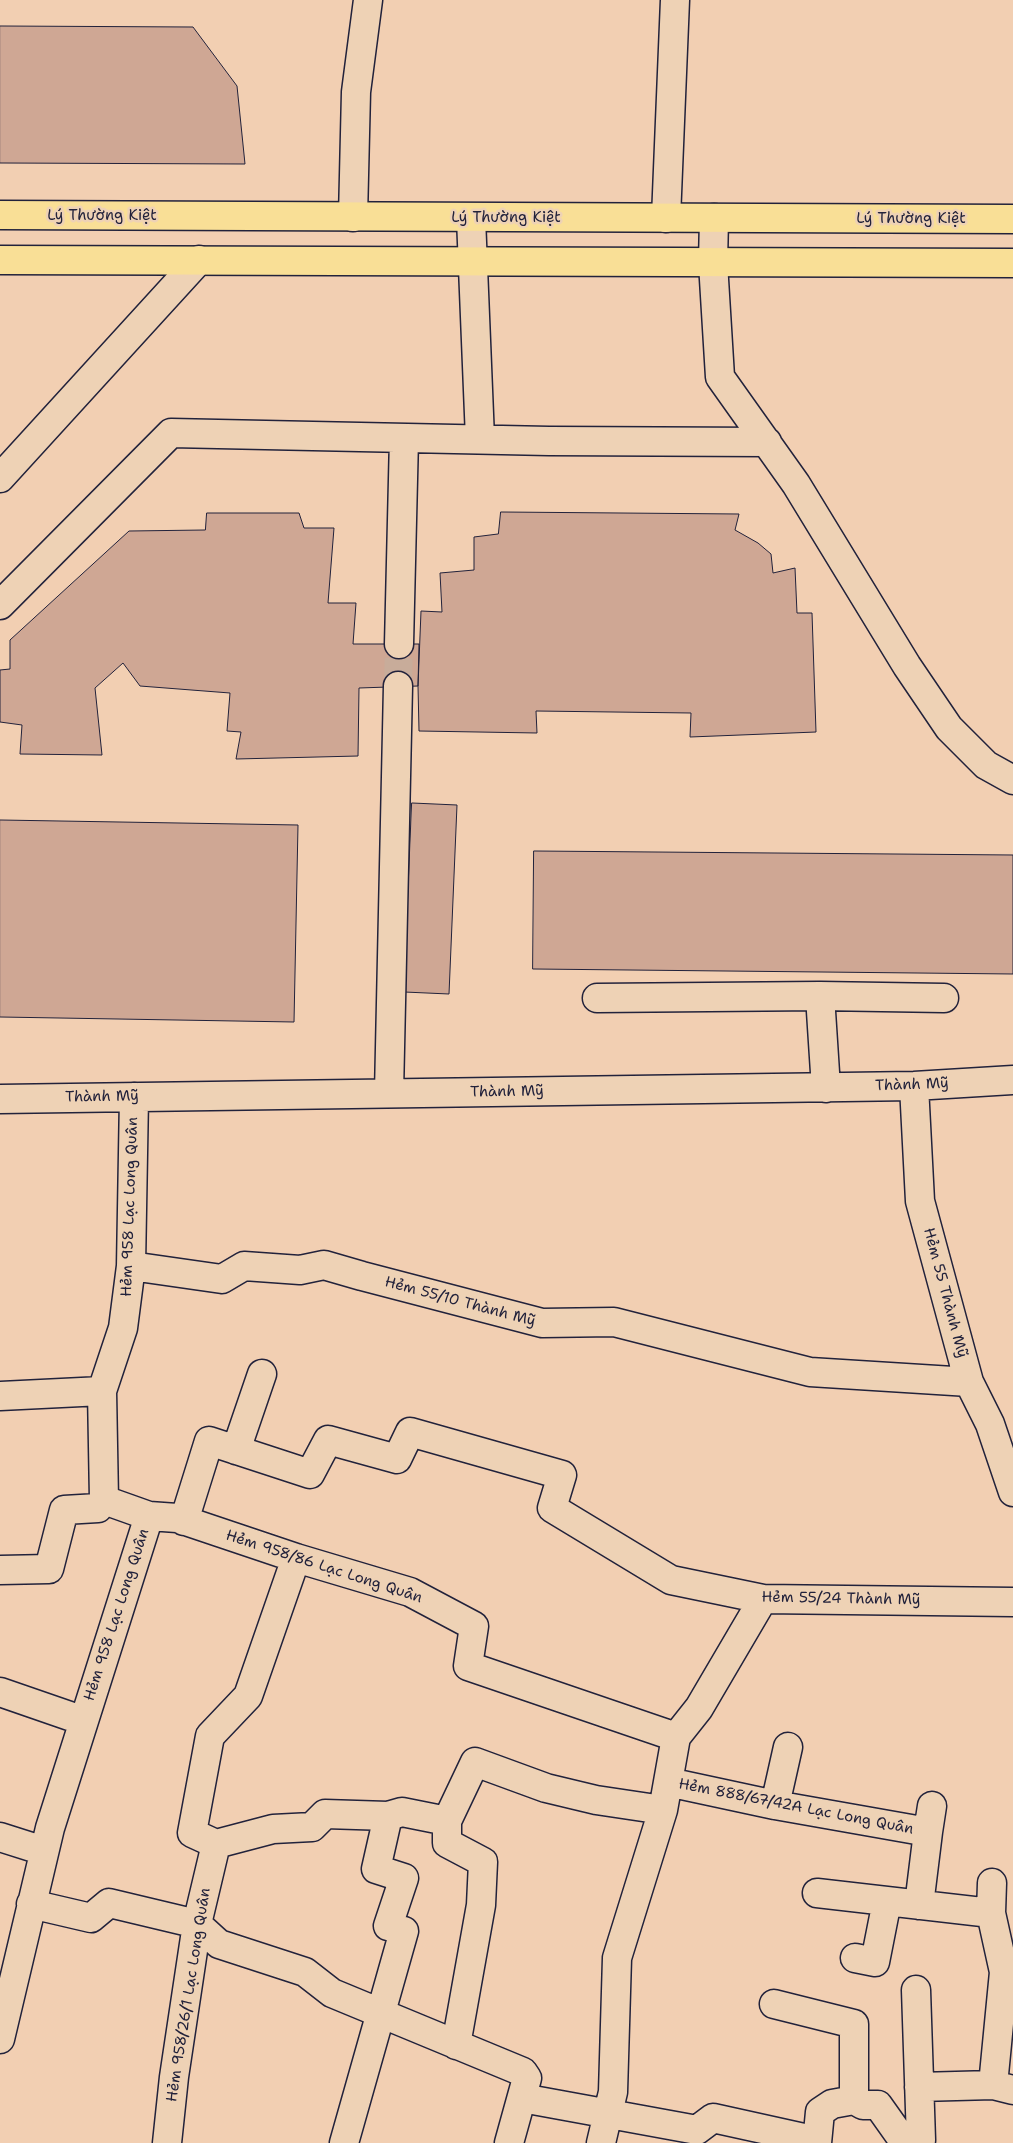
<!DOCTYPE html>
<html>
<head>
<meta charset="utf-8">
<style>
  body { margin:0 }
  canvas { display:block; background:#f2cfb2 }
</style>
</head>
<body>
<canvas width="1013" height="2143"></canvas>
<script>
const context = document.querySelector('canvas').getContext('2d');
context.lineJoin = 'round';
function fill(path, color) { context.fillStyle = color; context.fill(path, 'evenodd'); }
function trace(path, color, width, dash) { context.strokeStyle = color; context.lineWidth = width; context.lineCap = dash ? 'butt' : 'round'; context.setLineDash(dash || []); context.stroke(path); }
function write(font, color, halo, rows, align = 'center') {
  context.font = font + ' "Shantell Sans",sans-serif'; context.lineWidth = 5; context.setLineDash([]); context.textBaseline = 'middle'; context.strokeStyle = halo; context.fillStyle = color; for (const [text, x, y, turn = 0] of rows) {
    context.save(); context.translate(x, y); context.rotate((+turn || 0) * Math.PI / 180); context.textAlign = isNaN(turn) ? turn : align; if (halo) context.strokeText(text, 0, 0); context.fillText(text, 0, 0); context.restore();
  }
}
const building = new Path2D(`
  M0 26 193 27 237 86 245 164 0 163Z
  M501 512 739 514 735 530 758 543 771 554 773 573 795 568 797 613H812L816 732 690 737 691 713 536 711 537 733 419 731 418 686 421 611 442 612 440 573 474 570V537L498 534Z
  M207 513H299L304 528H334L328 603H356L353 644H419L418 686 359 688 358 756 236 759 241 732 227 731 230 693 140 686 123 663 95 688 102 755 20 754 22 725 0 722V670L10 669V640L129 531 205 530Z
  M412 803 457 805 449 994 404 992Z
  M0 820 298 825 294 1022 0 1017Z
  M534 851 1013 855V974L533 969Z`);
fill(building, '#cfa794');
trace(building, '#22223b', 1);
trace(new Path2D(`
  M398 686 399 644`), '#c8ac9a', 28, [28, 14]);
const minor = new Path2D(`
  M353 217 356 92 368 0
  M471 218 480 439
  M666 218 675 0
  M714 218 713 263 720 377 796 484 907 666 949 728 986 765 1013 780
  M0 478 199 260
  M0 605 171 433 549 441 767 442
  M399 644 404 438
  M820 996 944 998
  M597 998 820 996 826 1088
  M914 1086 920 1201 969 1382 990 1424 1013 1492
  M389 1093 398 686
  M134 1097 131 1266 123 1328 102 1391 104 1500 149 1516 177 1518 296 1558 410 1592 474 1626 468 1666 676 1737
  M0 1099 914 1086 1013 1080
  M131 1266 222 1279 244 1266 300 1270 324 1265 362 1276 542 1323 614 1322 810 1372 969 1382
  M0 1396 102 1391
  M236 1450 262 1374
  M184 1521 209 1441 310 1474 328 1440 397 1459 410 1432 562 1475 552 1508 671 1580 763 1599 1013 1602
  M0 1570 49 1569 64 1510 98 1508 104 1500
  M0 1692 84 1721
  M668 1782 775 1805 928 1832 932 1806
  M775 1805 788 1747
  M388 1816 402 1812 447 1821 475 1762 546 1788 596 1800 663 1810
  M447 1821V1843L483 1862 481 1905 456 2045
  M0 1837 44 1851
  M216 1844 273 1829 312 1827 325 1814 388 1816 376 1869 404 1878 388 1926 404 1931 344 2143
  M817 1893 991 1913 1004 1972 993 2085 1013 2090
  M31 1904 91 1918 109 1903 197 1924 219 1944 305 1972 332 1993 523 2072 527 2078 509 2143
  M919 1905 928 1832
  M991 1913 992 1883
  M855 1958 875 1962 887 1901
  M916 1990 921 2140 917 2143
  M774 2004 854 2024V2100L863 2105H878L905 2143
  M0 2039 50 1828 149 1516
  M919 2087 993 2085
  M522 2098 697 2130 713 2118 817 2141
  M167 2143 174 2077 197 1924 216 1844 192 1833 210 1736 248 1696 296 1558
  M601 2143 613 2092 617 1958 663 1810 676 1737 699 1708 763 1599
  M817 2143 820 2112 832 2104 854 2100`);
const major = new Path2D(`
  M0 215 1013 219
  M0 260 1013 263`);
trace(minor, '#22223b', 31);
trace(major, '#22223b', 31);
trace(minor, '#eed2b5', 28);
trace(major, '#f9df96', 28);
write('15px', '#22223b', '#eed2b5', [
  ["Lý Thường Kiệt",102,216],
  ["Lý Thường Kiệt",506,218],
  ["Lý Thường Kiệt",911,219],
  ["Thành Mỹ",912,1085,-2],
  ["Thành Mỹ",507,1092,-1],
  ["Thành Mỹ",102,1097,-1],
  ["Hẻm 958 Lạc Long Quân",130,1207,-88],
  ["Hẻm 55 Thành Mỹ",945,1293,75],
  ["Hẻm 55/10 Thành Mỹ",460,1302,15],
  ["Hẻm 958/86 Lạc Long Quân",324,1567,18],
  ["Hẻm 55/24 Thành Mỹ",841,1599,1],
  ["Hẻm 958 Lạc Long Quân",117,1615,-72],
  ["Hẻm 888/67/42A Lạc Long Quân",796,1807,11],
  ["Hẻm 958/26/1 Lạc Long Quân",189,1995,-81]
]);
</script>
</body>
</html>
